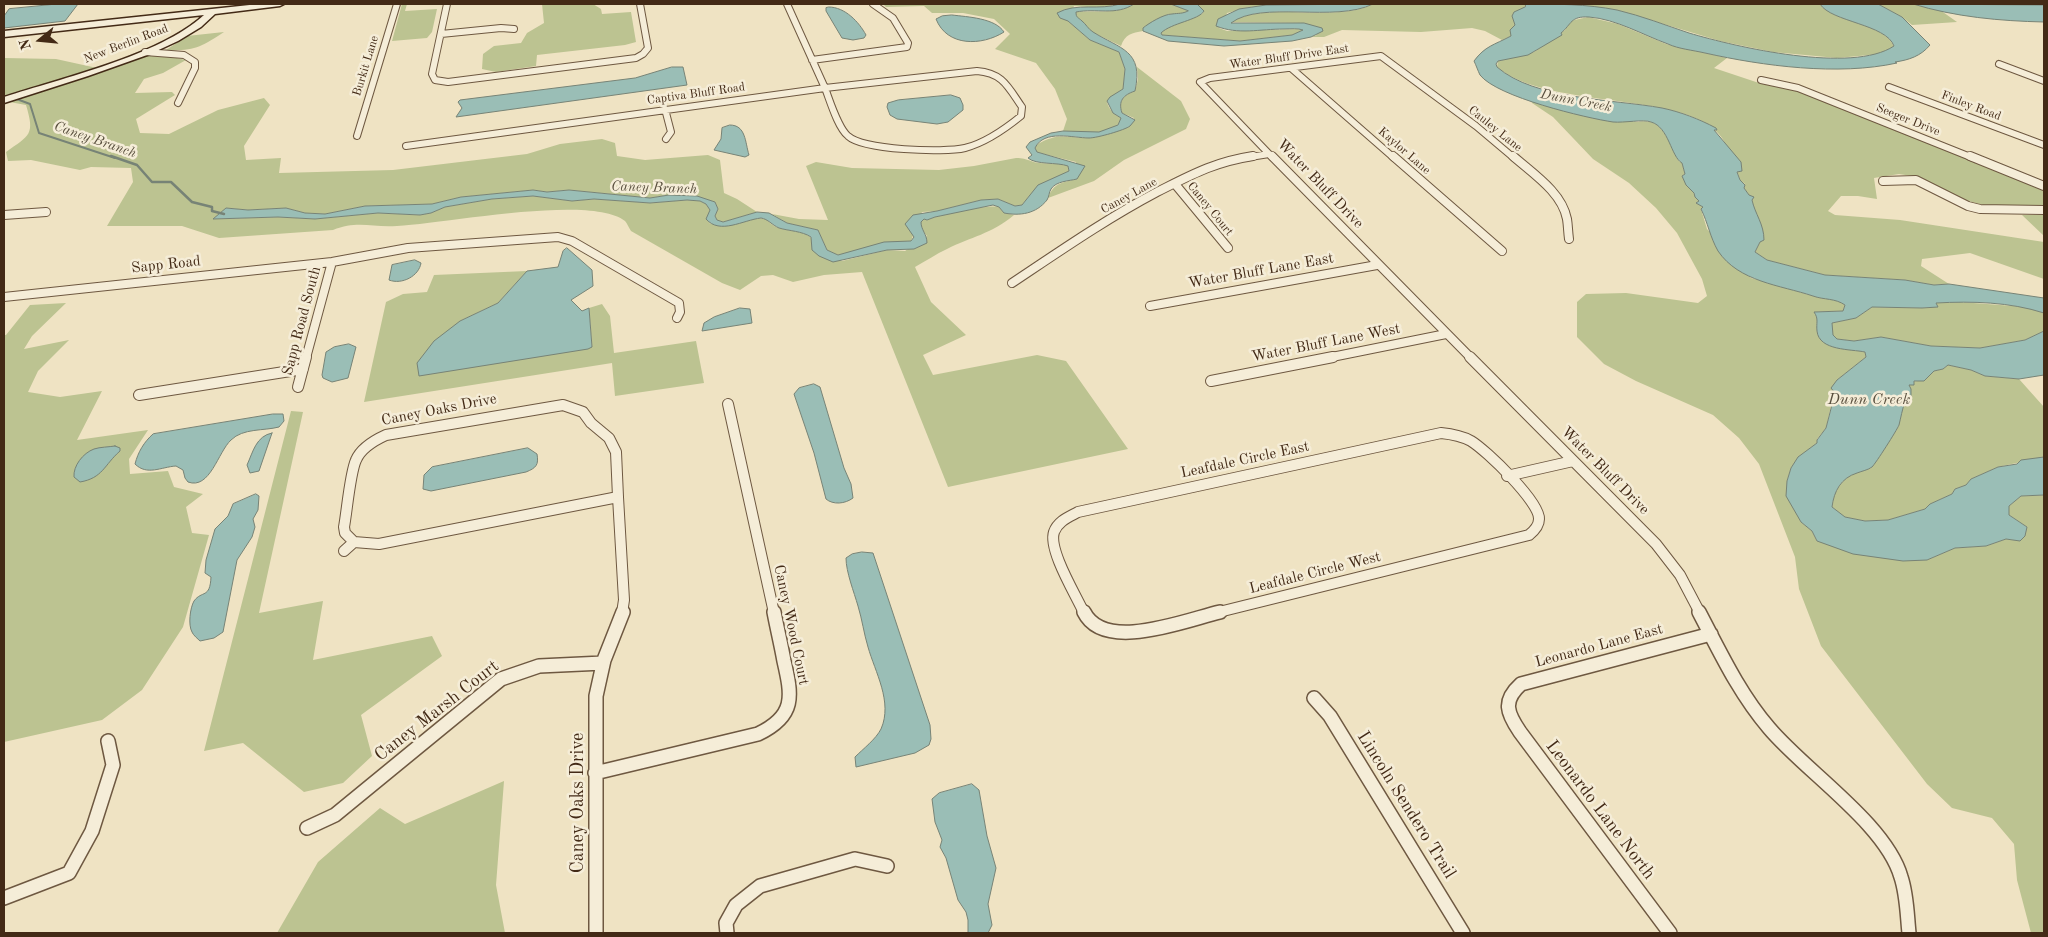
<!DOCTYPE html>
<html>
<head>
<meta charset="utf-8">
<style>
  body { margin:0 }
  #map { position:relative; width:2048px; height:937px; overflow:hidden; background:#efe3c3; font-family:"Old Standard TT",serif }
  canvas { display:block }
  .frame { position:absolute; inset:0; border:5px solid #432a16; pointer-events:none }
  .north { position:absolute; left:15px; top:15px; width:50px; height:50px; -webkit-text-stroke:4px #f5edd8; paint-order:stroke; rotate:253deg; font-size:14px; font-weight:700; line-height:20px; text-align:center; color:#432a16 }
  .north::after { content:''; display:block; margin:auto; width:18px; height:22px; background:#432a16; clip-path:polygon(50% 0,100% 100%,50% 72%,0 100%) }
</style>
</head>
<body>
<div id="map">
<canvas width="2048" height="937"></canvas>
<div class="frame"></div>
<div class="north">N</div>
</div>
<script>
const context = document.querySelector('canvas').getContext('2d');
context.lineJoin = 'round';
function fill(path, color) { context.fillStyle = color; context.fill(path, 'evenodd'); }
function trace(path, color, width, dash) { context.strokeStyle = color; context.lineWidth = width; context.lineCap = dash ? 'butt' : 'round'; context.setLineDash(dash || []); context.stroke(path); }
function write(font, color, halo, rows, align = 'center') {
  context.font = font + ' "Old Standard TT",serif'; context.lineWidth = 5; context.setLineDash([]); context.textBaseline = 'middle'; context.strokeStyle = halo; context.fillStyle = color; for (const [text, x, y, turn = 0] of rows) {
    context.save(); context.translate(x, y); context.rotate((+turn || 0) * Math.PI / 180); context.textAlign = isNaN(turn) ? turn : align; if (halo) context.strokeText(text, 0, 0); context.fillText(text, 0, 0); context.restore();
  }
}
fill(new Path2D(`
  M402 4H407L405 11 437 9 432 32 427 38 392 41Z
  M542 4H593L601 9 602 14 631 12 636 42 625 45 537 55 536 66 496 72 482 69 483 54 494 46 521 43 527 33 544 23Z
  M883 4H1120L1100 8 1074 6 1068 21 1090 40 1119 52 1125 69 1123 89 1107 102C1109 110 1114 114 1121 118 1118 138 1077 132 1063 131L1067 119 1055 89 1036 63 995 49 1010 34 994 19 963 13H932L924 6 886 7Z
  M1134 4H1171L1189 11 1183 14H1169L1143 28V31C1132 33 1125 34 1121 46L1092 32 1076 17V12C1096 10 1117 15 1134 4Z
  M1197 4H1312L1250 7 1227 13 1226 16 1218 19 1219 28 1227 31 1301 29 1304 30 1292 35 1240 41 1162 35 1160 33 1166 27 1202 14 1204 11Z
  M1373 4H1526L1511 36 1502 40 1485 31 1472 28 1421 32 1342 30 1324 37H1311L1317 35 1304 23 1231 22C1267 0 1333 24 1373 4Z
  M1555 4H1820C1831 22 1886 23 1894 47L1880 54 1837 58 1773 52 1720 41 1617 10Z
  M1878 4H1913L1940 10 1957 22 1912 25 1902 17Z
  M1588 17 1618 24 1666 44 1727 58 1714 68 1759 83 1796 90 2044 189V207L1987 206 1965 200 1918 177 1899 174 1874 178 1877 199 1858 196H1841L1828 211 1835 215 1900 220 2044 242V279L1970 253 1922 259 1921 266 1949 284 1934 285 1905 280 1825 275 1767 260 1755 252 1760 242 1752 200 1744 188 1745 184 1740 180C1736 167 1730 150 1722 138 1691 90 1549 111 1497 67L1498 61 1534 52 1565 30 1570 21Z
  M224 32C201 47 195 51 166 50L187 36Z
  M145 55H163L186 60 163 73 144 79 135 93 172 92 175 95 136 119 140 133 169 134 218 110 264 98 270 105 244 146 246 160 281 158 279 173 393 170 527 154 560 144 602 139 615 143 617 156 645 160 708 155 720 160 724 193 737 199 757 212 730 220 722 222 717 220 715 216 718 209 715 202 669 195 650 198 569 190 547 192 533 190 461 197 432 204 365 206 325 214 305 213 286 208 248 210 226 208 214 219 278 217 315 219 378 213 420 215 431 213 445 207 492 199 533 196 572 201 594 199 650 203 687 200 700 201 706 204 710 210 709 223C732 231 745 215 766 219 769 222 772 225 776 227 786 232 808 229 813 241L842 261 887 250 905 251 927 236 921 229V222L924 219 927 220C938 215 990 204 999 207L1004 213 1014 215C991 234 971 237 947 249 936 254 926 261 915 267L931 302 966 335 923 355 933 375 1037 355 1066 361 1128 449 948 487 862 272 824 275 793 282 773 275 761 276 740 290 722 283 631 231C629 228 627 223 625 221 590 194 444 224 397 226 373 228 358 220 333 230L219 238 182 226H107L133 182 131 168 91 167 80 170 31 160 8 161 6 152C30 135 35 135 26 105L4 101Z
  M4 58 56 59 97 68 4 98Z
  M1137 67 1181 101 1190 119 1186 129 1124 160 1094 181 1048 198C1053 183 1063 182 1077 179L1076 162 1036 152 1035 148 1036 145C1061 130 1069 140 1093 137 1106 136 1117 129 1130 126L1134 118 1122 113C1118 101 1123 95 1135 91L1138 79Z
  M1531 100 1542 105 1637 122C1659 118 1665 133 1674 150 1677 155 1676 160 1682 163L1685 174 1682 176 1699 201 1697 203 1703 207 1701 209 1707 229 1751 278 1817 297 1837 300 1845 305 1843 311 1815 312 1818 317 1817 332 1855 350 1865 352 1866 357 1837 380 1826 428 1817 439V443L1799 457 1791 468 1787 481 1801 522 1812 531 1817 541 1927 560 1955 548 1986 546 2006 539 2020 540 2027 527 2009 515V506L2021 496 2044 495V933H2031L2017 880 2014 844 1992 818 1952 808 1927 784 1821 646 1799 589 1795 557 1759 464 1739 438 1713 415 1636 381 1604 364 1577 337V302L1586 294 1626 293 1698 303 1707 296 1702 279 1677 233 1656 208 1629 183 1593 159 1553 117 1532 103Z
  M1016 158C1023 158 1025 159 1031 161 1039 165 1058 162 1068 166L1069 171 1031 194 1022 205 1015 206 998 199 981 200 937 211 922 212 911 241 838 255 827 250 818 230 787 223 772 214 799 219 828 220 806 166 816 162 852 168 939 170 974 166Z
  M2022 215H2044V236Z
  M527 271 498 303 460 321 592 346 589 308 602 304 610 316 614 353 696 341 704 383 615 396 612 363 364 402 386 302 403 294 427 292 434 275Z
  M1960 302 2027 307 2044 313V331L2025 340 1980 348 1931 346 1881 337 1854 341 1837 339 1832 335V323L1856 318 1872 307 1922 308 1937 306 1936 303Z
  M66 303 32 336 24 349 69 340 38 371 28 392 60 397 102 391 77 440 148 430 129 459 130 474 168 471 174 487 203 494 186 507 192 533 209 535 183 627 142 690 102 720 4 742V335H6L30 305Z
  M1948 365 1971 370 1985 376 2019 379 2044 407V457L1998 467 1971 479 1966 485 1955 489 1952 494 1930 504 1925 509 1888 520 1865 521 1844 517 1832 507 1834 493 1847 476 1871 468 1899 425C1898 421 1907 388 1909 385 1912 380 1919 381 1924 381L1934 371 1943 369Z
  M291 411 303 412 259 613 323 601 313 660 432 636 442 656 361 715 372 756 343 783 304 792 243 743 204 751Z
  M504 781 496 885 505 933H277L318 862 380 808 405 824Z`), '#bcc391');
const water = new Path2D(`
  M57 4H78L65 21 4 28V16L9 9Z
  M1120 4H1134C1116 16 1096 8 1076 12 1076 18 1078 17 1082 21 1086 24 1088 29 1093 32 1120 49 1144 50 1135 91 1123 95 1118 101 1122 113L1135 120C1133 122 1132 124 1130 126 1125 130 1097 138 1089 138 1073 138 1044 129 1035 148L1037 152 1085 166 1077 179C1069 181 1056 181 1051 189 1049 192 1049 197 1047 200 1036 214 1020 216 1004 213L999 207 993 205 935 217 927 220 924 219 921 222C921 230 927 234 927 243L914 249 887 250 833 262 819 256 812 250 811 237C802 231 789 231 779 228 772 225 768 219 761 218 743 220 720 235 706 219L710 210 706 204 700 201 687 200 650 203 594 199 572 201 533 196 492 199 445 207 431 213 420 215 378 213 315 219 278 217 213 219 226 208 248 210 286 208 305 213 325 214 365 206 432 204 461 197 533 190 547 192 569 190 650 198 669 195 697 196 715 202 718 209 715 216 717 220 723 222 757 212 769 213 787 223 818 230 827 250 838 255 884 242 911 241 914 237 905 224 913 215 937 211 981 200 998 199 1015 206 1022 205 1038 185 1069 171 1068 166C1057 162 1036 165 1028 158L1032 155 1026 147 1030 142 1051 133 1063 131 1099 132 1118 125 1121 118 1113 113 1107 101 1110 97 1123 89 1125 69 1119 52 1090 40 1068 21 1060 18 1057 13C1077 2 1099 11 1120 4Z
  M1171 4H1197L1204 11C1199 20 1171 23 1161 33L1162 35 1240 41 1292 35 1303 30C1298 28 1291 29 1284 29 1260 29 1238 35 1216 26L1218 19 1239 9 1266 5 1373 4C1335 23 1261 0 1231 23H1304L1322 28 1323 31 1311 37 1292 41 1224 46 1168 41 1143 31V28C1149 23 1164 14 1172 14 1179 13 1182 14 1188 11Z
  M1526 4C1555 4 1587 4 1617 10 1642 16 1665 25 1689 33 1736 47 1852 74 1894 46 1886 24 1831 22 1820 4H1878L1902 17 1930 45C1921 56 1909 60 1895 62L1897 63C1838 76 1763 66 1705 53 1692 50 1679 49 1668 44 1643 35 1616 19 1589 17 1570 16 1572 24 1561 33L1562 35 1528 55 1498 61 1496 64 1497 67C1535 100 1613 99 1662 108 1681 112 1699 119 1716 128L1717 130H1714L1741 162 1742 171 1737 172 1740 180 1745 185 1744 188 1749 195 1754 197 1752 200C1755 214 1764 224 1764 240L1760 242 1755 252 1767 260 1825 275 1905 280 1934 285 1949 284 2044 298V313C2010 302 1972 301 1936 303L1938 307 1922 308 1872 307 1856 318 1832 323 1833 335 1837 339 1854 341 1881 337 1931 346 1980 348 2025 340 2044 331V375L2019 379 1985 376 1971 370 1948 365 1943 369 1934 371 1924 381H1914V385H1909L1911 389V399L1905 402C1902 410 1901 417 1899 425 1897 430 1876 463 1872 467 1868 470 1862 471 1857 473 1841 478 1834 491 1832 507L1845 517 1865 521 1888 520 1925 509 1930 504 1952 494 1955 489 1966 485 1971 479 1998 467 2017 464 2021 460 2044 457V495L2021 496 2009 506V515L2027 527 2025 536 2020 541 2006 539 1986 546 1955 548 1927 560 1903 561 1853 554 1817 541 1812 531 1801 522 1786 496 1787 481 1791 468 1798 457 1817 443V440L1826 428 1835 393 1831 388 1837 380 1866 357 1865 352C1851 349 1819 351 1817 331 1816 323 1819 319 1814 312L1843 311 1845 305C1835 298 1824 300 1813 296 1780 285 1739 282 1718 251 1710 237 1708 223 1701 209L1703 207 1696 203 1699 201 1695 197 1694 193 1686 185 1682 176 1685 174 1682 163C1671 157 1669 127 1651 122 1644 119 1624 123 1613 122 1586 118 1497 97 1480 75 1478 71 1476 65 1474 61 1485 46 1494 45 1511 36L1510 30 1515 25 1512 16 1514 12 1525 7Z
  M1913 4 2044 5V22C2000 21 1955 17 1913 4Z
  M829 7C845 7 859 22 866 35L864 38 853 40 842 38 826 11V8Z
  M952 15C968 17 995 18 1004 32 982 46 947 47 936 19L942 16Z
  M672 67H683L687 85 456 117 462 108 458 102 460 100 635 78Z
  M951 95 960 98 963 105V110L948 122 937 124 897 119 890 115 887 107 888 103 898 100Z
  M730 125C746 125 745 142 749 155L745 157 714 150 721 139 722 128Z
  M567 248 592 270 593 286 571 300 582 311 589 308 592 347 588 349 419 376 417 363 434 341 460 321 498 303 527 271 558 267 563 251Z
  M415 260 421 263C419 276 402 285 389 280L392 265Z
  M740 308 750 309 752 323 702 331 704 323 714 317Z
  M349 344 356 347 348 378 332 382 323 378 322 375 326 352 334 347Z
  M814 384 820 387 844 468 851 484 853 498C845 504 833 505 826 499L814 453 794 394 799 388Z
  M273 414H283L284 421 279 427C264 431 243 428 231 440 218 452 210 490 188 482L185 478 183 470 176 466C161 467 147 476 135 464 138 452 144 442 153 434Z
  M272 433 259 471 250 473 247 465C253 452 256 436 272 433Z
  M115 446 120 448V451C104 465 103 478 80 482L74 477C73 466 83 453 94 449 100 447 109 447 115 446Z
  M528 448 537 454C539 465 536 468 526 472L431 491 423 489 424 475 432 467Z
  M256 494 259 496 258 510 253 519 255 527 252 537 237 560 223 632 214 638 200 641C198 639 193 635 192 632 188 625 190 608 194 601 202 590 210 599 211 577L205 573 206 560 215 529 228 516 233 504Z
  M862 552 873 553 930 725 931 739 929 745 915 753 856 767 855 757C863 749 876 739 881 729 893 702 875 672 868 647 864 634 862 619 858 606 854 592 846 572 846 558L852 554Z
  M972 784 979 790 987 836 996 868 988 904 992 925 988 933H968V920L966 912 958 900 946 858 940 847 942 840 935 822 932 799 939 793Z`);
fill(water, '#9abeb6');
trace(water, '#778376', 1);
trace(new Path2D(`
  M14 98 30 104 39 133 115 158`), '#778376', 2);
trace(new Path2D(`
  M111 156 137 165 152 182H171L192 202 212 207V211L224 214`), '#778376', 2.5);
const streetFar3 = new Path2D(`
  M447 4 432 74 435 80 448 82 636 58 643 54 648 48 640 4
  M787 4 825 88
  M441 34 501 28 514 29
  M145 52 184 55 195 62V68L178 103
  M812 60 907 47 908 43 893 18 873 4
  M1999 64 2044 81
  M1291 68 1394 158
  M977 71C1003 73 1008 87 1022 107L1021 116C1005 129 985 143 965 148 944 153 863 150 848 136 838 128 830 101 825 88Z
  M1761 80 1798 88 1973 158
  M1889 87 2044 145
  M665 109 671 132 666 139
  M357 136 397 4
  M406 146 825 88
  M1244 158 1269 154
  M1273 158 1200 82 1210 78 1381 56 1476 126 1514 158`);
const streetFar2 = new Path2D(`
  M1272 156 1471 358
  M1393 156 1502 251
  M1513 156C1532 173 1562 192 1567 219 1568 225 1568 232 1569 239
  M1970 156 2044 186
  M1883 181 1916 180 1968 206 1980 209 2044 210
  M1175 184 1228 248
  M4 215 46 212
  M1012 283C1060 251 1106 219 1157 192 1191 175 1214 162 1253 156
  M4 297 332 262 408 248 558 237 572 241 679 303 680 312 677 318
  M1150 306 1377 265
  M306 358 332 262
  M1327 358 1446 334`);
const streetFar1 = new Path2D(`
  M1470 357 1656 544 1680 575 1700 613
  M1211 381 1333 357
  M298 387 306 357
  M139 395 303 369
  M728 404 774 613
  M563 405 583 412 591 423 609 438 616 452 618 497 379 544 354 542 345 533 344 527C347 511 350 473 356 460 361 448 375 440 386 435Z
  M1507 476 1573 461
  M618 497 624 600 622 613
  M344 551 354 542
  M1084 613C1076 595 1048 550 1054 532 1058 521 1069 517 1078 512L1441 433C1451 434 1462 436 1471 441 1486 450 1540 502 1539 519 1539 526 1534 531 1529 535L1215 613`);
const street = new Path2D(`
  M1084 612C1104 653 1186 620 1220 612
  M1699 612C1720 652 1739 693 1769 728 1805 771 1886 824 1901 877 1907 895 1907 914 1909 933
  M1314 698 1330 716 1463 933
  M595 773 758 734C796 716 792 696 784 661 781 644 777 628 774 612
  M307 828 335 815 501 679 539 666 603 663
  M4 898 69 873 92 831 113 765 108 741
  M596 933V696L604 660 623 612
  M727 933 726 923 736 905 760 886 855 859 887 866
  M1670 933 1520 732C1507 713 1502 701 1521 684L1711 634`);
const secondary = new Path2D(`
  M259 4H284L280 6 215 14 201 27 178 41 150 54 88 76 4 103V97C62 78 159 56 204 15L4 37V31Z`);
trace(streetFar3, '#6e5841', 8);
trace(streetFar2, '#6e5841', 10);
trace(streetFar1, '#6e5841', 12);
trace(street, '#6e5841', 16);
trace(secondary, '#432a16', 3);
trace(streetFar3, '#f5edd8', 6);
trace(streetFar2, '#f5edd8', 8);
trace(streetFar1, '#f5edd8', 10);
trace(street, '#f5edd8', 13);
fill(secondary, '#f5edd8');
write('12px', '#432a16', '#f5edd8', [
  ["New Berlin Road",126,44,-21],
  ["Water Bluff Drive East",1289,57,-8],
  ["Burkit Lane",366,66,-73],
  ["Captiva Bluff Road",696,94,-8],
  ["Finley Road",1971,106,21],
  ["Seeger Drive",1908,120,22],
  ["Cauley Lane",1495,129,39],
  ["Kaylor Lane",1404,151,41],
  ["Caney Lane",1129,196,-29],
  ["Caney Court",1210,209,51]
]);
write('italic 14px', '#594f3e', '#f5edd8', [
  ["Dunn Creek",1576,101,11],
  ["Caney Branch",95,140,19],
  ["Caney Branch",654,188,2]
]);
write('15px', '#432a16', '#f5edd8', [
  ["Water Bluff Drive",1320,184,46],
  ["Sapp Road",166,265,-6],
  ["Water Bluff Lane East",1261,271,-10],
  ["Sapp Road South",302,321,-75],
  ["Water Bluff Lane West",1326,343,-11],
  ["Caney Oaks Drive",439,410,-11],
  ["Leafdale Circle East",1245,460,-12],
  ["Water Bluff Drive",1605,471,45],
  ["Leafdale Circle West",1315,573,-14],
  ["Caney Wood Court",791,625,78],
  ["Leonardo Lane East",1599,646,-15]
]);
write('italic 16px', '#594f3e', '#f5edd8', [
  ["Dunn Creek",1869,400]
]);
write('18px', '#432a16', '#f5edd8', [
  ["Caney Marsh Court",437,711,-38],
  ["Caney Oaks Drive",578,803,-90],
  ["Lincoln Sendero Trail",1406,805,58],
  ["Leonardo Lane North",1600,810,53]
]);
</script>
</body>
</html>
